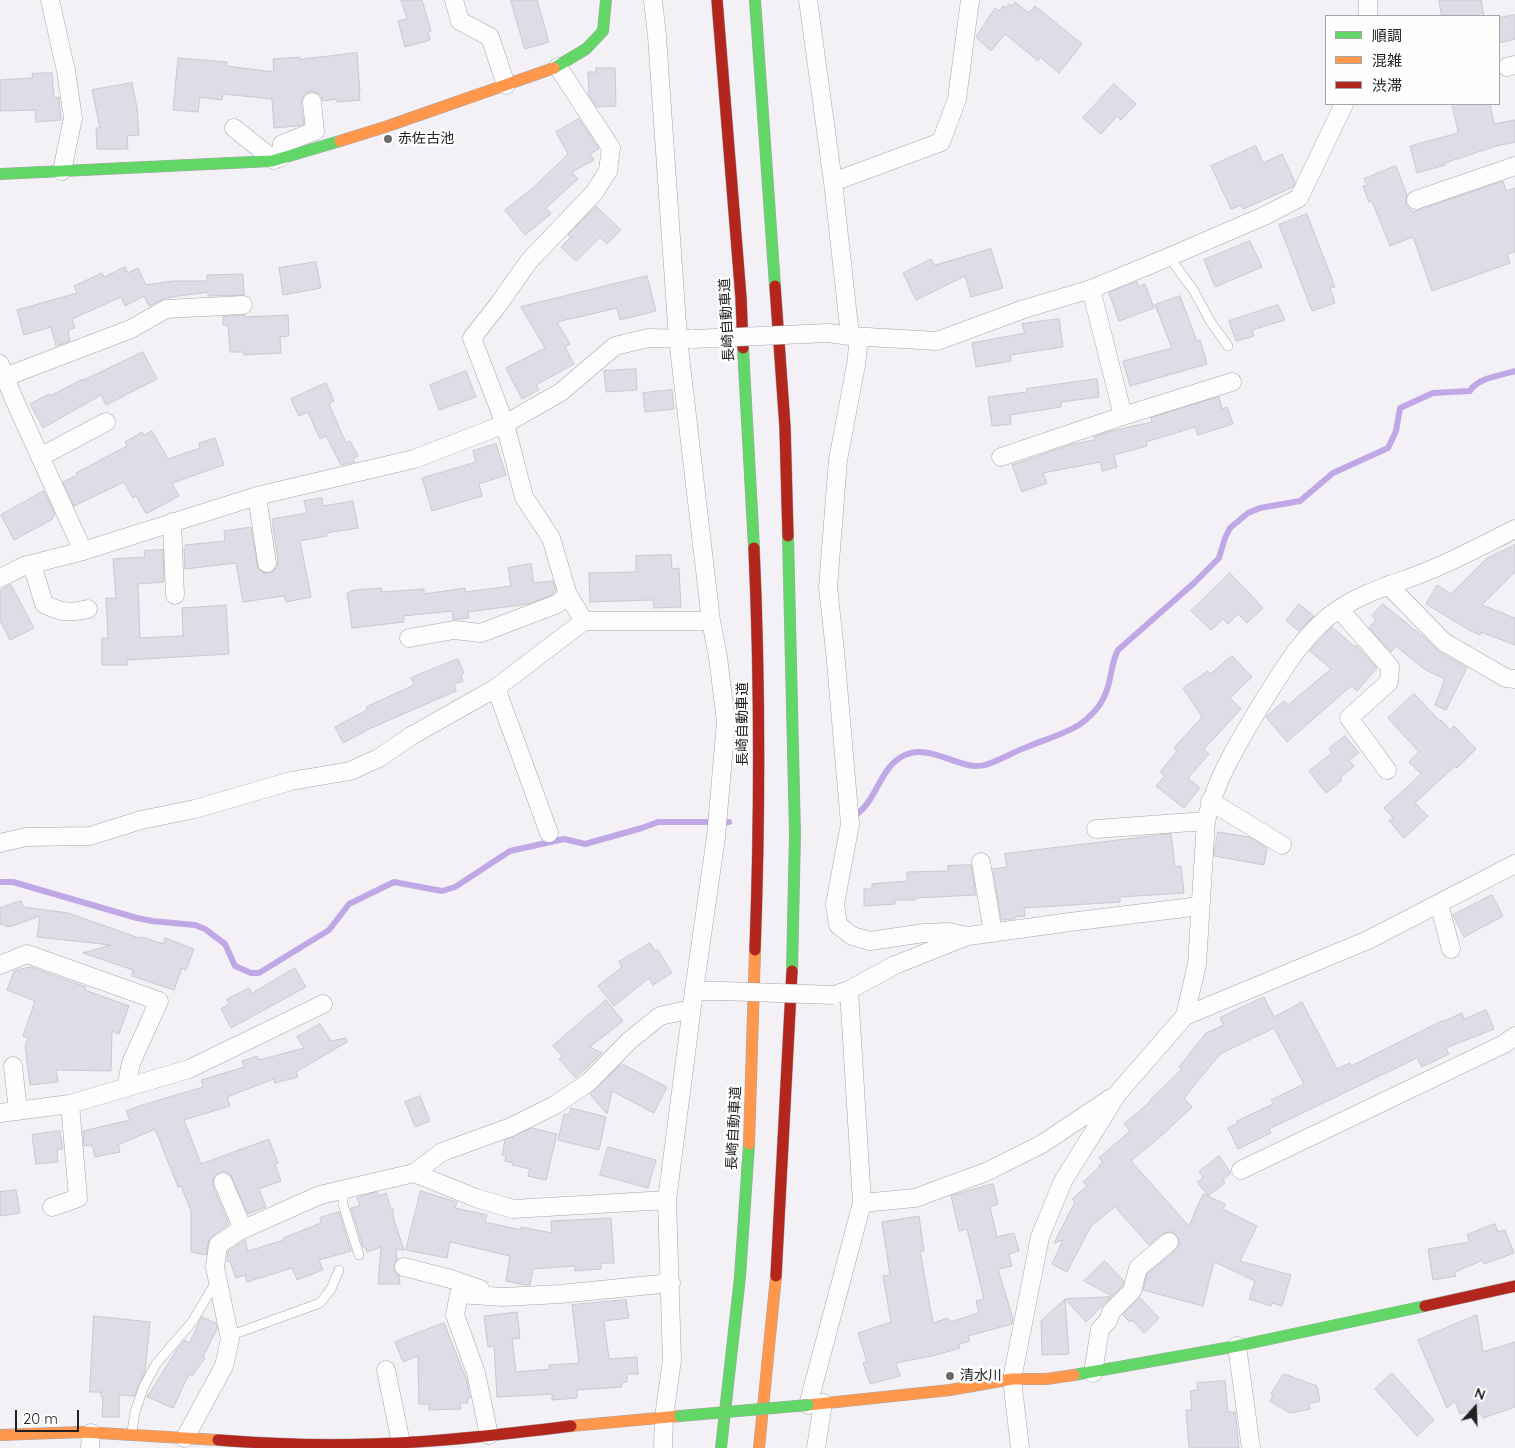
<!DOCTYPE html>
<html>
<head>
<meta charset="utf-8">
<style>
  body { margin:0 }
  #map { position:relative; width:1515px; height:1448px; overflow:hidden; background:#f3f1f6; font-family:Quicksand,"Noto Sans JP",sans-serif }
  canvas { display:block }
  .legend { position:absolute; left:1325px; top:15px; width:175px; height:90px; box-sizing:border-box; background:#fefefe; border:1px solid #a6a6a6; margin:0; padding:6px 9px; list-style:none; font-size:15px; color:#212123 }
  .legend li { display:flex; align-items:center; gap:10px; height:25px }
  .legend b { width:25px; border:1px solid #a6a6a6 }
  .north { position:absolute; left:1450px; top:1383px; width:50px; height:50px; -webkit-text-stroke:4px #fefefe; paint-order:stroke; rotate:20deg; font-size:14px; font-weight:700; line-height:20px; text-align:center; color:#212123 }
  .north::after { content:''; display:block; margin:auto; width:18px; height:22px; background:#212123; clip-path:polygon(50% 0,100% 100%,50% 72%,0 100%) }
  .scale { position:absolute; left:15px; top:1410px; width:64px; height:22px; box-sizing:border-box; border:2px solid #212123; border-top:0; padding-left:6px; font-size:15px; line-height:18px; white-space:nowrap; color:#212123; -webkit-text-stroke:4px #fefefe; paint-order:stroke }
</style>
</head>
<body>
<div id="map">
<canvas width="1515" height="1448"></canvas>
<ul class="legend">
<li><b style="height:6px;background:#63d668"></b>順調</li>
<li><b style="height:6px;background:#ff974d"></b>混雑</li>
<li><b style="height:6px;background:#b3261e"></b>渋滞</li>
</ul>
<div class="north">N</div>
<div class="scale">20 m</div>
</div>
<script>
const context = document.querySelector('canvas').getContext('2d');
context.lineJoin = 'round';
function trace(path, color, width, dash) { context.strokeStyle = color; context.lineWidth = width; context.lineCap = dash ? 'butt' : 'round'; context.setLineDash(dash || []); context.stroke(path); }
function fill(path, color) { context.fillStyle = color; context.fill(path, 'evenodd'); }
function write(font, color, halo, rows, align = 'center') {
  context.font = font + ' Quicksand,"Noto Sans JP",sans-serif'; context.lineWidth = 5; context.setLineDash([]); context.textBaseline = 'middle'; context.strokeStyle = halo; context.fillStyle = color; for (const [text, x, y, turn = 0] of rows) {
    context.save(); context.translate(x, y); context.rotate((+turn || 0) * Math.PI / 180); context.textAlign = isNaN(turn) ? turn : align; if (halo) context.strokeText(text, 0, 0); context.fillText(text, 0, 0); context.restore();
  }
}
trace(new Path2D(`
  M854 816C876 803 879 770 901 757 926 743 949 763 974 766 977 766 982 766 985 765 999 761 1013 752 1027 747 1044 740 1062 735 1079 725 1088 719 1100 707 1104 697 1112 682 1110 665 1118 650L1194 583 1219 558 1225 538 1230 528 1248 513 1260 508 1300 501 1333 473 1388 448 1396 431 1400 408 1433 393 1470 391C1477 378 1502 375 1515 371
  M0 882H13L137 918 152 921 195 925 205 929 225 944 235 966 251 973H259L329 930 349 904 394 882 442 891 455 887 510 851 564 839 585 844 642 828 658 822H729`), '#c0a8e7', 6);
const building = new Path2D(`
  M401 0H422L431 31 428 32 430 40 405 47 398 21 407 19Z
  M511 0H537L549 42 525 49Z
  M1439 0H1481L1484 16H1442Z
  M1015 2 1029 13 1035 6 1082 44 1059 73 1040 57 1038 61 1005 34 991 51 976 37 995 8 999 11 1003 6 1006 8 1009 4 1012 6Z
  M1515 15V39L1499 43V18Z
  M357 53 360 92H359L360 100 337 102V99L323 101 321 96 317 93 311 91 306 93 303 97 301 103 304 124 298 126 274 128 272 99 223 94 222 100 200 97 198 112 173 110 178 58 227 62 226 66 274 72 273 59 300 57V59Z
  M596 68H615L616 106 597 107 589 96 588 72H596Z
  M52 73 54 98 59 97 61 120 36 122 35 110 0 111V80L33 78 32 74Z
  M132 83 137 108 139 135 127 136 128 149H97L96 128H100L92 90Z
  M1114 84 1136 104 1121 120 1117 116 1101 134 1083 118Z
  M1452 104H1490L1494 124 1515 120V142L1496 146 1445 163V165L1417 173 1410 146 1458 133Z
  M579 119 599 149 590 154 594 160 572 172 578 179 546 208 551 214 525 235 505 210 534 187 568 154 556 132Z
  M1256 146 1263 163 1282 154 1295 182 1293 187 1243 209 1241 205 1231 209 1211 166Z
  M1396 166 1407 195 1406 204 1413 212 1503 181 1506 191 1515 188V252L1507 254 1510 263 1432 291 1413 237 1390 246 1372 201 1369 202 1363 186 1367 185 1364 179Z
  M596 206 621 230 607 244 600 237 576 261 561 247 571 237 568 235Z
  M1307 214 1335 287 1330 288 1335 303 1312 311 1279 225Z
  M1250 241 1262 267 1215 287 1204 260Z
  M991 249 1003 288 971 297 965 276 916 300 903 273 931 259 934 265Z
  M316 262 321 288 283 295 279 268Z
  M125 267 128 273 138 268 146 285 173 281H207V275L243 274 244 295 208 296V292L165 298 149 306 144 296 125 306 121 297 72 319 75 328 68 330 70 341 56 346 51 327 24 335 17 310 77 293 74 286 102 273 104 277Z
  M647 276 656 311 620 320 617 308 557 322 570 344 565 347 574 364 536 385 539 390 522 399 506 368 545 348 521 307Z
  M1137 282 1139 287 1145 284 1154 308 1119 321 1109 293Z
  M1180 296 1197 341 1200 340 1207 364 1130 386 1123 361 1172 348 1155 305Z
  M1278 305 1285 320 1252 330 1254 336 1236 341 1229 321Z
  M245 315V317L288 315 289 336 280 337 281 353 244 355V352H230L228 325H223V317Z
  M1059 319 1063 347 1010 355 1011 361 976 367 972 343 1025 333 1022 324Z
  M143 352 157 379 106 405 101 395 43 428 30 404 49 394 50 396 83 379V380Z
  M636 369 637 390 606 392 604 371Z
  M466 371 476 397 439 410 430 385Z
  M1097 379 1099 397 1061 402V407L1010 415 1011 424 992 426 988 397 1027 392V389Z
  M326 383 334 401 329 404 346 443 350 441 358 456 353 459 355 462 341 465 326 436 320 439 308 412 299 416 291 399Z
  M672 390 674 409 645 412 643 393Z
  M1219 397 1222 409 1227 407 1233 424 1198 435 1195 427 1146 442 1147 446 1114 455 1117 467 1102 471 1100 462 1043 473 1047 483 1022 492 1012 465 1073 444 1094 440V437L1111 431 1152 422 1151 418Z
  M152 431 168 459 200 448 199 443 215 438 224 465 172 483 179 496 146 514 136 496 133 498 124 482 74 506 63 482 77 475 76 473 127 446 125 442 142 432 144 435Z
  M496 444 506 475 479 484 482 496 432 511 422 478 476 462 473 451Z
  M44 491 55 515 52 517 53 519 14 540 1 515Z
  M322 498 323 506 353 501 358 528 326 533 327 536 300 541 311 597 286 602 284 596 243 602 236 563 185 569 184 549H186L185 545 225 541 224 531 251 527 258 569 264 573 273 572 277 567 278 561 272 519 307 513 304 501Z
  M1515 545V572L1482 605 1515 618V645L1481 632 1480 635 1471 631 1426 604 1437 585 1451 594 1486 559Z
  M163 550 164 582 138 584 140 638 183 636 182 608 226 605 229 654 127 660V665H102V638H108L106 598H116L113 559 145 557 144 551Z
  M671 555 672 569 679 568 681 607 654 608 653 600 590 602 589 573 636 572V556Z
  M531 564 534 583 553 581 556 591 552 595 528 604 468 612 469 618 453 620 452 611 403 616 404 622 352 628 347 593 354 590 381 588 382 592 424 589V594L465 588V592L511 586 508 568Z
  M1230 573 1263 608 1247 623 1238 614 1228 624 1223 619 1211 630 1191 611Z
  M11 585 34 628 10 640 0 620V591Z
  M1299 604 1314 616 1299 631 1286 621Z
  M1383 604 1426 639 1438 651 1467 668 1446 710 1435 705 1445 679 1424 669 1396 646 1391 652 1369 628 1376 619 1372 616Z
  M1332 627 1355 647 1356 645 1377 668 1357 691 1351 686 1287 742 1266 717 1284 701 1288 705 1331 669 1310 651Z
  M1232 656 1252 677 1230 698 1241 709 1204 749 1209 754 1188 778 1200 788 1184 808 1156 786 1165 776 1160 772 1177 751 1174 748 1202 717 1183 688 1208 671 1210 674Z
  M458 659 464 673 461 675 463 681 454 684 456 691 369 729 343 743 335 727 367 710 366 707 414 685 411 678Z
  M1414 694 1440 721 1441 720 1450 730 1454 726 1476 749 1457 768 1455 766 1415 803 1428 816 1404 838 1389 821 1393 818 1384 808 1421 774 1409 762 1419 752 1388 718Z
  M1345 736 1359 753 1349 760 1354 766 1340 778 1342 780 1326 793 1309 771 1332 753 1329 749Z
  M1218 832 1249 837 1267 848 1264 865 1214 856Z
  M1171 834 1175 867 1181 866 1184 893 1120 897V902L1024 908 1025 916 1014 917 1015 919 1004 920 1001 919 993 869 1007 867 1005 854Z
  M971 865 976 895 915 898V900H895V904L864 906V889H872V884L907 881V872L948 871V866Z
  M1492 895 1503 916 1464 937 1453 915Z
  M21 901 23 907 68 913 139 938 143 937 163 944 165 938 194 949 186 970 182 968 174 990 132 976 133 970 83 953 111 945 37 937 40 916 9 927 0 924V908Z
  M650 943 655 951 658 950 672 973 653 985 649 978 614 1006 598 986 622 967 619 962Z
  M31 967 86 987 85 990 129 1006 119 1034 112 1031 111 1071 56 1070 58 1082 30 1085 25 1046 28 1038 23 1036 35 1001 7 990 14 971Z
  M295 968 306 987 231 1028 221 1009 229 1004 227 999 249 988 252 993Z
  M1264 997 1274 1017 1302 1002 1337 1069 1350 1063 1351 1066 1444 1020V1021L1462 1013 1464 1019 1486 1010 1494 1029 1446 1048 1449 1054 1422 1067 1417 1058 1269 1129 1271 1133 1238 1149 1228 1128 1238 1123 1237 1121 1273 1104 1271 1100 1304 1084 1274 1028 1220 1054 1184 1098 1192 1107 1162 1135 1131 1161 1189 1226 1203 1194 1225 1204 1223 1209 1257 1226 1240 1261 1291 1275 1282 1306 1272 1303 1271 1306 1249 1299 1255 1281 1214 1262 1203 1306 1143 1290 1147 1274 1176 1250 1179 1245V1240L1173 1232H1168L1162 1234 1149 1245 1115 1207 1091 1226 1067 1272 1052 1264 1063 1240 1054 1243 1075 1202 1072 1199 1087 1186 1083 1182 1100 1166 1099 1165 1103 1162 1099 1158 1130 1131 1124 1124 1151 1101 1150 1100 1182 1069 1179 1067 1206 1033 1224 1025 1220 1018Z
  M606 1000 623 1021 590 1047 602 1053 576 1078 559 1059 562 1056 553 1046Z
  M320 1024 331 1041 346 1038 347 1042 296 1072 298 1077 275 1083 274 1079 227 1097 230 1106 184 1120 201 1164 269 1139 278 1163 275 1164 281 1181 259 1189 266 1207 248 1214 230 1174 224 1171 215 1175 213 1180V1186L229 1224 209 1239 206 1255 191 1252V1211L181 1186 178 1187 155 1129 118 1145 120 1152 95 1157 92 1145 84 1146 83 1131 130 1120 126 1111 139 1106 203 1087 201 1080 244 1067 242 1061 257 1056 259 1060 304 1048 297 1037Z
  M622 1064 667 1087 654 1113 612 1091 607 1114 590 1094Z
  M420 1096 430 1121 415 1127 405 1102Z
  M571 1108 606 1117 599 1150 558 1140 564 1114 569 1115Z
  M532 1128 557 1134 546 1180 528 1176 530 1169 512 1165 513 1163 505 1161 506 1156 502 1155 505 1140Z
  M60 1131 63 1149 57 1150 58 1162 36 1164 32 1135Z
  M608 1147 656 1160 648 1188 600 1175Z
  M1219 1156 1231 1173 1223 1180 1225 1183 1208 1196 1197 1182 1203 1177 1199 1172Z
  M993 1184 998 1204 990 1207 997 1237 1014 1233 1019 1251 1009 1254 1012 1266 998 1269 1013 1319 1012 1324 968 1336 970 1341 959 1344 960 1348 936 1355 896 1363 900 1376 870 1384 863 1363 867 1362 858 1333 891 1322 883 1276 890 1275 882 1222 919 1216 924 1251H920L933 1323 948 1318 950 1322 979 1313 976 1301 984 1299 967 1229 959 1231 951 1196Z
  M16 1190 20 1213 0 1216V1192Z
  M421 1191 457 1202 455 1208 487 1215 485 1222 521 1230V1227L552 1233 551 1221 611 1218 614 1263H601V1269L575 1271V1266L533 1269 530 1285H525L506 1281 510 1256 450 1242 447 1258 406 1250Z
  M377 1192 378 1196 386 1193 391 1209H393V1217L404 1250 396 1249 397 1259 394 1265V1270L399 1276 400 1284H378L381 1247 367 1252 365 1247H363L351 1208 360 1206 357 1198Z
  M339 1212 351 1251 319 1260 323 1270 297 1280 292 1268 247 1282 245 1275 236 1278 230 1262 227 1261 228 1251 245 1240 248 1251 284 1240 283 1238 321 1223 320 1218Z
  M1495 1224 1498 1232 1505 1230 1514 1253 1484 1264 1483 1260 1455 1272 1456 1276 1433 1280 1428 1249 1470 1242 1467 1235Z
  M1105 1261 1124 1281 1122 1286 1112 1296 1084 1281Z
  M1111 1297 1086 1322 1065 1299 1069 1354 1042 1355 1041 1321 1065 1299Z
  M1140 1298 1159 1318 1144 1333 1132 1320 1130 1322 1123 1315Z
  M626 1300 629 1318 604 1321 609 1359 637 1357 638 1374H627V1382L621 1383 622 1387 577 1390V1398L552 1400V1394L497 1397 494 1346 488 1347 484 1316 517 1312 520 1338 512 1339 516 1372 550 1369 549 1365 579 1363 572 1305Z
  M1477 1315 1483 1352 1515 1342V1407L1483 1418 1481 1413 1471 1416 1470 1411 1460 1414 1455 1401 1447 1408 1418 1340Z
  M94 1316 150 1322 145 1372 134 1396 119 1395V1417H102L103 1397 101 1396V1392H90Z
  M202 1317 216 1323 217 1329 203 1357 205 1358 192 1376 189 1374 173 1408 147 1397 178 1348 185 1340 189 1343Z
  M444 1323 467 1381 470 1398 467 1399 468 1403H460L461 1409 429 1410V1404H419L418 1356 403 1362 395 1342Z
  M1392 1373 1434 1420 1417 1436 1375 1389Z
  M1284 1374 1317 1386 1320 1401 1309 1404 1310 1409 1290 1413 1270 1401 1273 1395 1271 1394Z
  M1225 1381 1228 1412H1235L1239 1448H1189L1186 1410H1192L1190 1391 1198 1390 1197 1383Z`);
fill(building, '#dfdbe7');
trace(building, '#c9c8cc', 1);
const lane = new Path2D(`
  M1169 257 1194 291 1210 321 1228 346
  M343 1190V1204L359 1255
  M229 1336 320 1303 331 1289 339 1270
  M132 1431 135 1412 144 1386 156 1364 192 1322 216 1282`);
const street = new Path2D(`
  M50 0 66 71 73 118 62 171
  M454 0 460 21 490 37 506 85
  M653 0 657 36 678 339 711 621 718 657 726 722 716 837 694 991 667 1200 672 1360 664 1417 663 1448
  M808 0 833 182
  M1368 0V16
  M1507 67 1515 65
  M234 128 274 160
  M280 158 282 144 315 131 312 102
  M1416 200 1515 166
  M828 333 850 336 937 341 1024 309 1091 289 1169 257 1264 216 1299 198 1344 104
  M850 336 833 182 941 142 957 99 970 0
  M859 337 856 365 838 460 828 587 835 651 850 824 835 904 838 925 852 936 870 941 924 933 949 932 968 936
  M0 364 13 397 83 551
  M5 377 131 329 166 309 243 305
  M1123 416 1232 382
  M40 457 106 422
  M1001 457 1123 416 1091 289
  M257 496 267 563
  M172 522 175 595
  M32 564 44 604C62 613 70 613 88 609
  M0 578 24 566 83 551 257 496 414 459 505 424 561 392 615 346 648 338 689 339
  M1388 585 1444 642 1506 678 1515 679
  M1339 609 1390 667 1389 682 1349 718 1387 770
  M584 621H711
  M409 638 454 630 481 633 557 604 568 595
  M496 688 549 833
  M1210 801 1282 845
  M1096 829 1206 821
  M0 843 26 837 90 836 141 820 195 809 291 781 350 771 379 758 411 736 496 688 584 621 568 595 551 538 524 497 505 424 472 338 498 305 529 261 594 193 608 171 611 148 558 67
  M981 862 993 933
  M1439 904 1451 949
  M0 965 27 954 159 1001 131 1063 126 1087
  M694 991H722
  M840 993 849 990 895 965 968 936 1070 922 1200 906
  M1185 1016 1197 964 1206 821C1216 778 1237 745 1259 708 1281 673 1304 632 1339 609 1367 590 1400 583 1430 570 1459 558 1487 543 1515 529
  M13 1066 18 1111
  M0 1113 70 1104 189 1069 323 1004
  M1241 1170 1504 1044 1515 1036
  M414 1173 442 1152 511 1127 555 1105 589 1082 629 1041 660 1016 691 1009
  M223 1182 243 1229
  M862 1203 915 1198 986 1172 1042 1144 1111 1098
  M52 1207 78 1198 70 1104
  M404 1267 451 1279 480 1289
  M1237 1346 1251 1448
  M386 1370 401 1443
  M1093 1373 1100 1329 1108 1321 1111 1312 1132 1291 1138 1268 1169 1242
  M808 1405 862 1203 849 990
  M489 1435 476 1373 455 1315 459 1294 503 1297 560 1294 671 1283
  M185 1438 224 1366 230 1339 215 1267 218 1245 237 1232 320 1195 414 1173 476 1198 513 1209 667 1200
  M90 1448 91 1433
  M816 1448 823 1403
  M1020 1448 1012 1379 1040 1237 1063 1181 1118 1093 1185 1016 1368 940 1515 864`);
const fast = new Path2D(`
  M755 0 775 286
  M554 68 586 49 603 31 606 0
  M0 174 272 161 340 141
  M743 348 754 548
  M788 536 795 834 792 971
  M1074 1375 1237 1346 1425 1306
  M721 1448 740 1277 749 1144`);
const slow = new Path2D(`
  M340 141 385 127 554 68
  M749 1144 755 950
  M808 1405 950 1390 1012 1379H1046L1074 1375
  M571 1426 680 1416
  M0 1435 82 1432 218 1440
  M759 1448 776 1276`);
const jam = new Path2D(`
  M717 0 741 298 743 348
  M775 286 785 427 788 536
  M754 548C760 681 760 816 755 950
  M776 1276 792 971
  M1425 1306 1515 1286
  M218 1440C270 1444 322 1446 374 1444 440 1442 506 1434 571 1426`);
trace(lane, '#a7a5a8', 10);
trace(street, '#a7a5a8', 19);
trace(fast, '#a7a5a8', 12);
trace(slow, '#a7a5a8', 12);
trace(jam, '#a7a5a8', 12);
trace(lane, '#fdfdfe', 9);
trace(street, '#fdfdfe', 18);
trace(fast, '#63d668', 11);
trace(slow, '#ff974d', 11);
trace(jam, '#b3261e', 11);
const streetBridge = new Path2D(`
  M693 339 828 333
  M722 991 834 995`);
const fastBridge = new Path2D(`
  M680 1416 808 1405`);
trace(streetBridge, '#a7a5a8', 19, []);
trace(fastBridge, '#a7a5a8', 12, []);
trace(streetBridge, '#fdfdfe', 18);
trace(fastBridge, '#63d668', 11);
for (const [x, y, r, color] of [
  [388,139,5,"#6a6a6d"],
  [950,1376,5,"#6a6a6d"]
]) { const dot = new Path2D(); dot.arc(x, y, r, 0, 2 * Math.PI); context.fillStyle = color; context.fill(dot); trace(dot, '#fefefe', 2); }
write('14px', '#212123', '#fefefe', [
  ["赤佐古池",398,139],
  ["清水川",960,1376]
], 'left');
write('14px', '#212123', '#fefefe', [
  ["長崎自動車道",727,320,-93],
  ["長崎自動車道",743,724,-90],
  ["長崎自動車道",734,1128,-87]
]);
</script>
</body>
</html>
